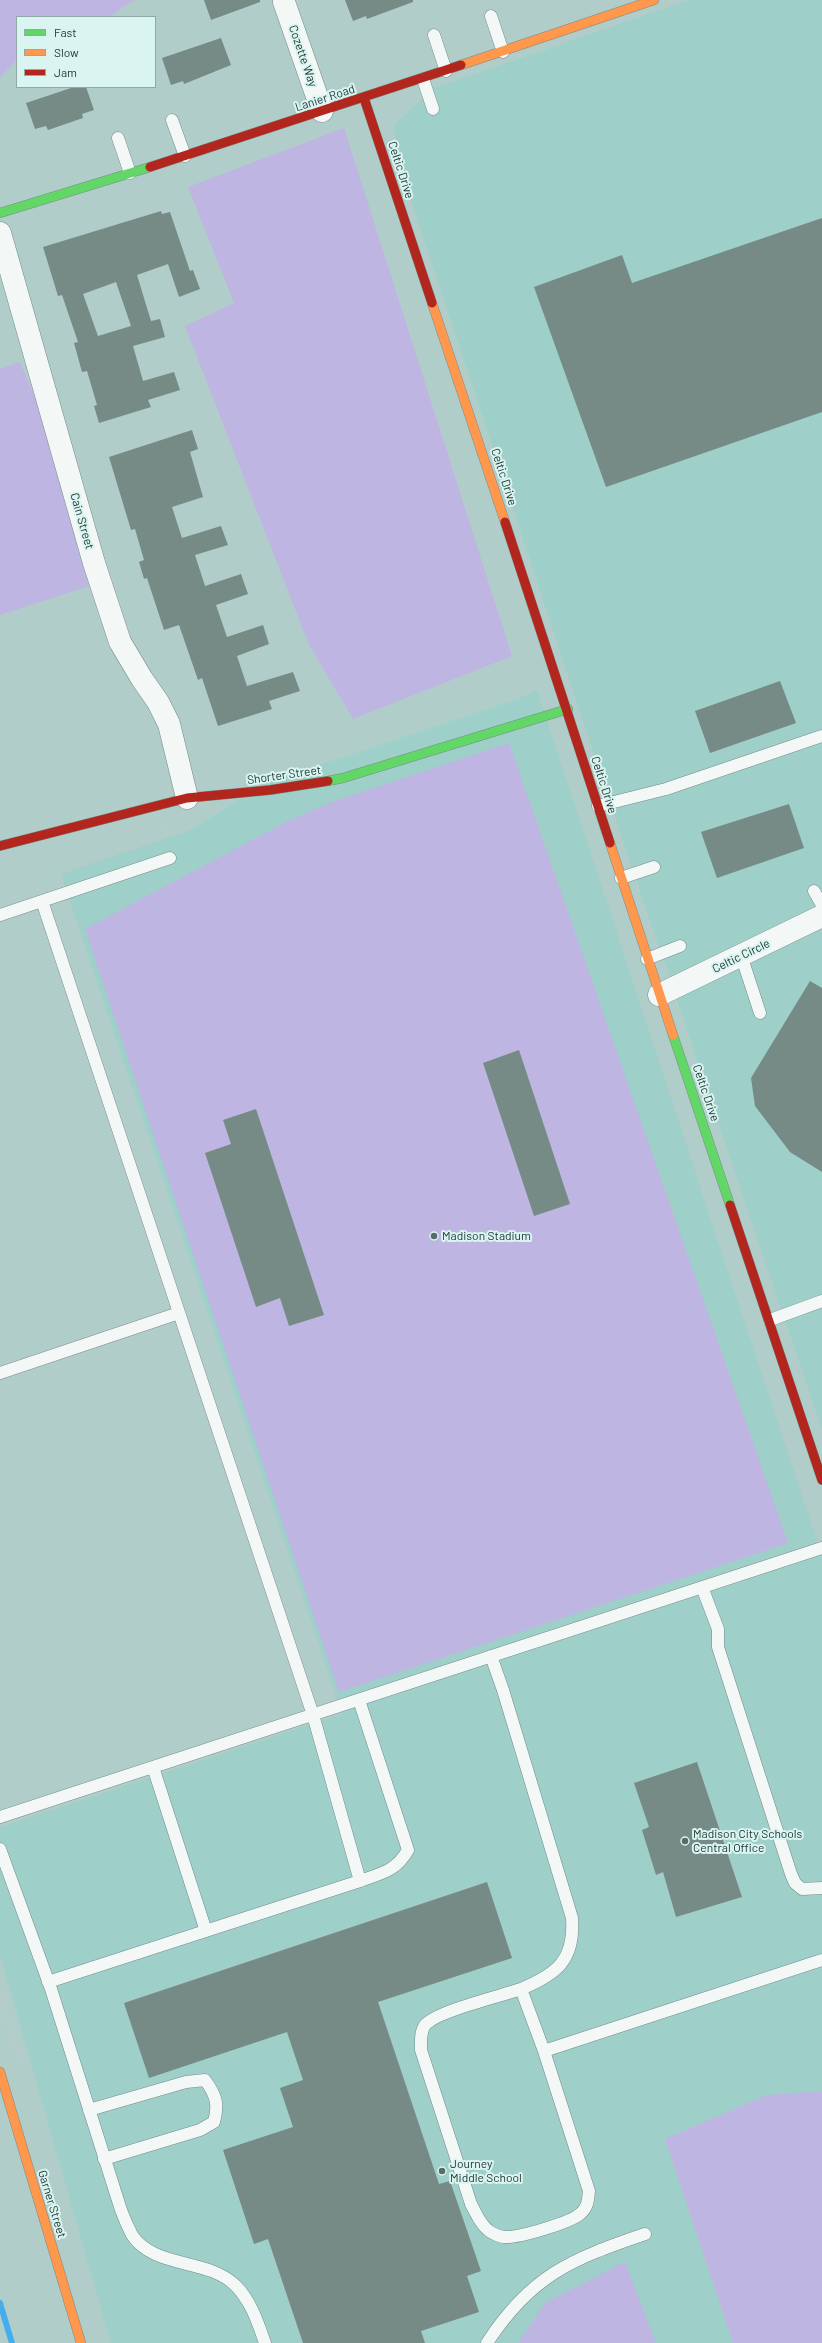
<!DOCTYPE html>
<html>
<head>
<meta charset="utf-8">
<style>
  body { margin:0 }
  #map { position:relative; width:822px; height:2343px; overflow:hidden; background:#b1cdca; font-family:Barlow,sans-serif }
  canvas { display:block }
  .legend { position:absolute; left:16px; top:16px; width:140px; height:72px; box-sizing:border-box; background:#daf5f1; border:1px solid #91aaa6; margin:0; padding:5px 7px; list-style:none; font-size:12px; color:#233936 }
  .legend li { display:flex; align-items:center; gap:8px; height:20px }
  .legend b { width:20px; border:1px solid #91aaa6 }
</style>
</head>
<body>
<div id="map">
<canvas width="822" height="2343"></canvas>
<ul class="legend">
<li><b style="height:5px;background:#63d668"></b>Fast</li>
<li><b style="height:5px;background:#ff974d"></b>Slow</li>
<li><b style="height:5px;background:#b3261e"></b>Jam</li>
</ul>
</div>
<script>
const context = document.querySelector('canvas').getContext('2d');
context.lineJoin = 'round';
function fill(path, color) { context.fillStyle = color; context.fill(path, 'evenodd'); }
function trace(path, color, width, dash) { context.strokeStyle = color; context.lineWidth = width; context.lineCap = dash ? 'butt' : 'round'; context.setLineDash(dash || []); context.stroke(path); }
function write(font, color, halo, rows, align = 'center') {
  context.font = font + ' Barlow,sans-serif'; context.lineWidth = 4; context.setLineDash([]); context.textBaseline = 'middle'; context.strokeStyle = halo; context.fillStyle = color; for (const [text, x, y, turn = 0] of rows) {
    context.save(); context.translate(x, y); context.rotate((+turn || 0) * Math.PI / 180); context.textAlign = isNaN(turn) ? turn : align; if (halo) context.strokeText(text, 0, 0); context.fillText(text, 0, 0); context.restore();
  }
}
fill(new Path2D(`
  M689 0H822V1430L610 802 399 164 394 125 434 88Z
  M537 690 822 1557V2343H111L0 1954V1827L342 1714 61 874 191 830 262 784 520 698Z`), '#9fcfc9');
fill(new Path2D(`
  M0 0H134L109 17H17V60L0 77Z
  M344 128 512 656 353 719 309 645 185 326 234 303 188 187Z
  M20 362 53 440 78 550 89 586 0 615V369Z
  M509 743 788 1543 339 1692 85 929 286 822 332 802Z
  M822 2091V2343H733L665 2139 767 2095Z
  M625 2262 656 2343H518L545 2303Z`), '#beb5e2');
trace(new Path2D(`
  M0 2303 12 2343`), '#44aeec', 6);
fill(new Path2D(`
  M204 0H260V2L211 20Z
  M345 0H413V2L367 19 366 16 353 21Z
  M221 38 231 65 184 84 183 81 171 85 162 58Z
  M74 87H86L94 110 82 114 83 118 48 130 46 126 35 129 26 103Z
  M161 211 162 214 170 212 190 271 193 270 200 289 179 297 168 264 137 275 151 321 160 319 165 337 133 346 143 381 174 372 180 390 148 400 151 407 99 423 94 406 97 405 87 371 82 372 74 343 78 342 62 295 58 296 43 247ZM116 282 131 326 98 336 83 294Z
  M822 218V412L606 487 534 287 622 255 632 283Z
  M192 430 198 449 190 452 203 497 172 507 182 538 221 526 228 545 195 555 205 586 241 574 248 594 216 605 227 637 263 625 269 644 237 656 247 686 293 672 300 691 269 701 272 709 218 726 202 678 198 680 179 625 164 630 147 578 144 579 139 562 144 560 135 529 131 530 109 457Z
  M780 681 796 723 710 753 695 711Z
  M789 804 804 848 717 878 701 832Z
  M810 981 822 988V1172L790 1152 755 1106 751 1078Z
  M519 1050 570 1204 534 1216 483 1063Z
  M256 1109 324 1315 289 1326 280 1298 256 1307 205 1153 231 1144 223 1120Z
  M697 1762 742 1897 676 1917 663 1872 656 1875 642 1830 649 1827 634 1783Z
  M487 1882 512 1958 378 2002 439 2184 450 2181 481 2271 467 2276 479 2312 421 2331 425 2343H303L268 2239 254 2244 223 2150 293 2127 280 2088 303 2080 287 2032 149 2078 124 2003Z`), '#768a86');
const lane = new Path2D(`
  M491 16 503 52
  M434 35 446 71
  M423 79 433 109
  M172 120 185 156
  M118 138 130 173
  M598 806 666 789 822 736
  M621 878 654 867
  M814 891 822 905
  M42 901 313 1715 360 1881
  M0 915 170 858
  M741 955 760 1013
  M647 959 680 946
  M770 1320 822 1301
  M0 1373 179 1313
  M702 1587 718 1629V1647L791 1874 795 1883 802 1889 822 1888
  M491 1656 503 1690 572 1918C575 1960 557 1974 521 1989
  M153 1767 206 1931
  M0 1817 822 1548
  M0 1849 51 1989 121 2210C124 2218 128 2227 132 2235 154 2269 209 2258 236 2286 251 2301 258 2323 265 2343
  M48 1982 360 1881C382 1873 396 1871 408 1850L359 1700
  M521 1989 544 2051 589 2191C588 2200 588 2207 581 2213 573 2222 518 2238 505 2237 500 2237 491 2233 488 2230 480 2224 476 2213 471 2204L421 2050C421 2042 420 2032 425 2025 437 2011 501 1996 521 1989Z
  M544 2051 822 1960
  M89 2110 186 2082 205 2080C216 2095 219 2104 214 2122L200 2130 104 2159
  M487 2343C531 2275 572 2259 645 2234`);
const street = new Path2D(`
  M284 2 322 111
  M0 233 94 563 120 642 142 679 158 702 169 724 187 798
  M659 995 822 916`);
const fast = new Path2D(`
  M0 213 150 167
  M328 781 343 778 568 709
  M673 1035 730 1205`);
const slow = new Path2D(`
  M461 65 654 0
  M432 303 505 522
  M610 843 673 1035
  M0 2072 81 2343`);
const jam = new Path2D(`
  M364 98 432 303
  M150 167 461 65
  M505 522 610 843
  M0 846 187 798 270 790 328 781
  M730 1205 822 1480`);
trace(lane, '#758c89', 13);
trace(street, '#758c89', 23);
trace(fast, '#758c89', 10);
trace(slow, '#758c89', 10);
trace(jam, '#758c89', 10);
trace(new Path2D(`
  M164 825V836L166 844
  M0 1990 20 2062`), '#c1c9c8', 2.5, [1, 3]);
trace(lane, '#f3f8f7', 12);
trace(street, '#f3f8f7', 22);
trace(fast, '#63d668', 9);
trace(slow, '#ff974d', 9);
trace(jam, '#b3261e', 9);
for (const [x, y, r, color] of [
  [434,1236,4,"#556d6a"],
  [685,1841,4,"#556d6a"],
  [442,2171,4,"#556d6a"]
]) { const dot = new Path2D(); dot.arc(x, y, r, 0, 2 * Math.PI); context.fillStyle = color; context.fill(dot); trace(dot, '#daf5f1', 1.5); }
write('12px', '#233936', '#daf5f1', [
  ["Cozette Way",303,56,71],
  ["Lanier Road",325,98,-18],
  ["Celtic Drive",401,170,72],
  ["Celtic Drive",504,477,72],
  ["Cain Street",82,521,74],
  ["Shorter Street",284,775,-8],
  ["Celtic Drive",604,785,72],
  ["Celtic Circle",741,956,-26],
  ["Celtic Drive",706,1093,71],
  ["Garner Street",52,2204,73]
]);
write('12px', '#233936', '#daf5f1', [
  ["Madison Stadium",442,1236],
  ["Madison City Schools",693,1834],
  ["Central Office",693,1848],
  ["Journey",450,2164],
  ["Middle School",450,2178]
], 'left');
</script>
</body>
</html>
